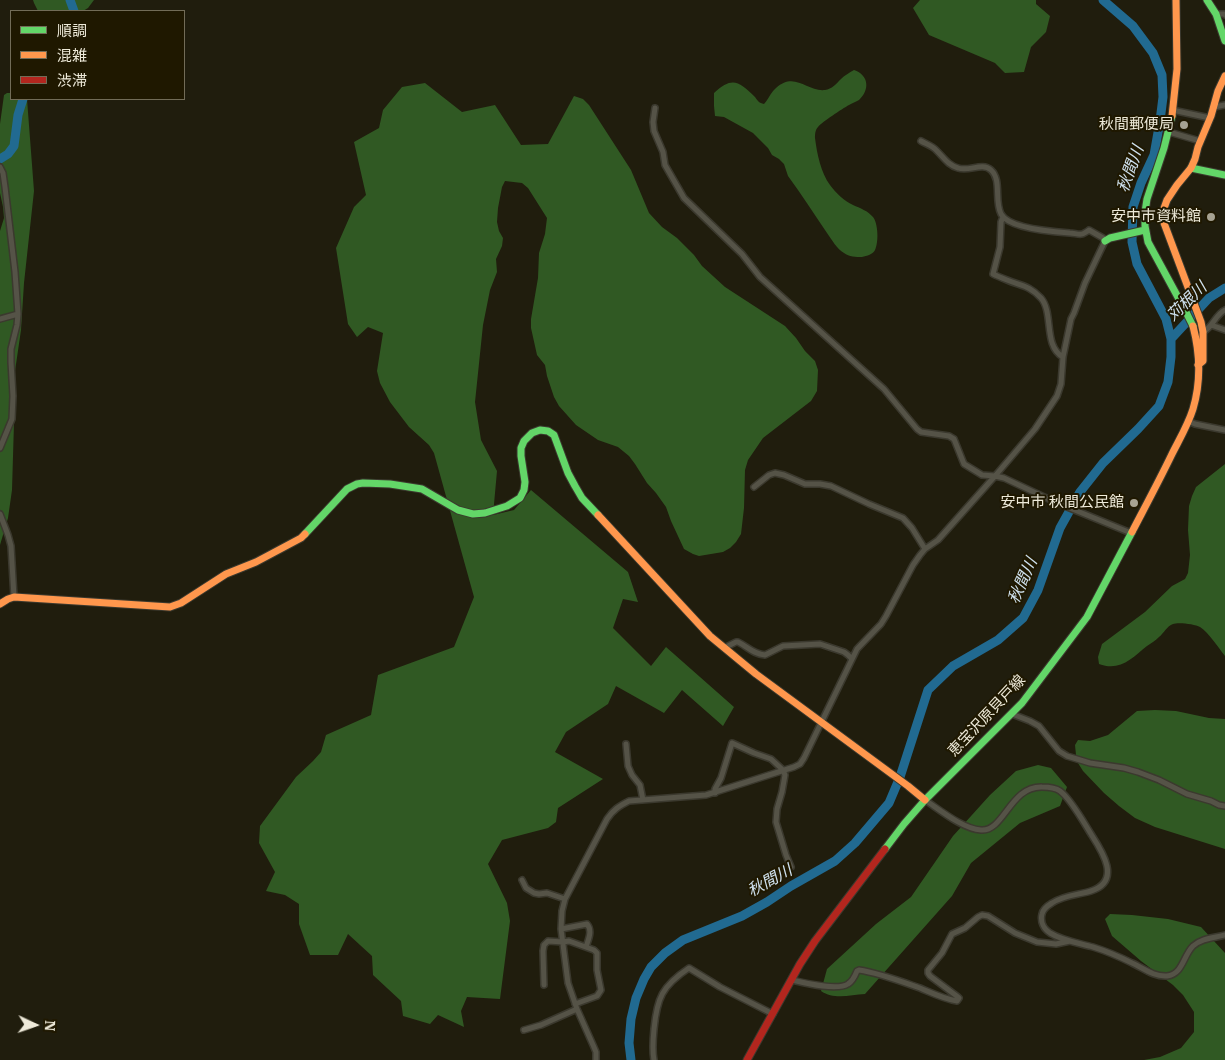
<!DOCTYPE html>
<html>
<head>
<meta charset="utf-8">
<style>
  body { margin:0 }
  #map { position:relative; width:1225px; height:1060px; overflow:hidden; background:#201d0d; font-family:"IBM Plex Serif","Noto Sans JP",serif }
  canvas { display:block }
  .legend { position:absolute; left:10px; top:10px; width:175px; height:90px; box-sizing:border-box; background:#1f1800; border:1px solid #726c57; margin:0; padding:6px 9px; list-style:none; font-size:15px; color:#eeead9 }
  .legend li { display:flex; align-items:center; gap:10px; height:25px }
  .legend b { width:25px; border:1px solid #726c57 }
  .north { position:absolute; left:10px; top:1000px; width:50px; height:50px; -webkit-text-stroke:4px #1f1800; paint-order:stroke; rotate:93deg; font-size:14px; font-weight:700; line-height:20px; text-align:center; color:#eeead9 }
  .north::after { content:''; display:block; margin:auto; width:18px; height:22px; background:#eeead9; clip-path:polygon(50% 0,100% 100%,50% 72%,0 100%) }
</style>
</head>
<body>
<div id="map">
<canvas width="1225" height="1060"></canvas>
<ul class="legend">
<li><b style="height:6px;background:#63d668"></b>順調</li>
<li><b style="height:6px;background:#ff974d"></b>混雑</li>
<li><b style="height:6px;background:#b3261e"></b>渋滞</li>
</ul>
<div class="north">N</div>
</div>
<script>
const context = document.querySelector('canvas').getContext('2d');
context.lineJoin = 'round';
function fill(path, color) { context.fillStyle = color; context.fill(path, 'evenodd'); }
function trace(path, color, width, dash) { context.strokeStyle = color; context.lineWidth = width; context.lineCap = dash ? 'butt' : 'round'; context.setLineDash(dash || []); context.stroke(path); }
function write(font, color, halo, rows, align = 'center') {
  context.font = font + ' "IBM Plex Serif","Noto Sans JP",serif'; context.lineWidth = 4; context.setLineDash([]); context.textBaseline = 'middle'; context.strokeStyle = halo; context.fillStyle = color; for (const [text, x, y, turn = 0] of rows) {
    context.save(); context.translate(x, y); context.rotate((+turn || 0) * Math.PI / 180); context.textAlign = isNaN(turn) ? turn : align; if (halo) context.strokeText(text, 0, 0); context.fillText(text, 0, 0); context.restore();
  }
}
fill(new Path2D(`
  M33 0H94L88 8 83 11H38L34 3Z
  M920 0H1036V4L1050 16 1046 32 1031 47 1024 72 1005 73 995 63 929 35 913 8Z
  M854 70C869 75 870 90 859 100 856 102 852 103 849 105 842 109 822 122 818 127 815 130 815 135 815 138 817 154 821 173 830 185 836 193 844 201 853 205 860 208 868 211 873 217 878 223 879 242 875 250 873 254 867 256 862 257 856 257 849 257 844 253 837 249 832 240 827 233 814 214 802 195 788 176L784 164 779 159 772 155 768 148 753 133 724 117 715 116 714 106V93C732 76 739 81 755 97 758 101 759 103 764 104 769 99 770 93 776 88 795 71 807 92 825 90 832 89 836 84 841 79 845 75 849 73 854 70Z
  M425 83 462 112 495 105 521 145 548 144 574 96 583 99 589 105 631 170 649 213 662 227 677 238 694 255 702 266 725 287 785 326 796 338 805 351 815 361 818 370 817 391 811 401 763 438 748 460 745 470 744 508 741 534 736 542 730 548 723 552 699 556 693 554 684 549 671 521 666 507 656 493 647 483 635 464 629 456 618 447 598 440 576 425 559 406 554 397 547 376 545 365 537 355 531 328V319L538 278 539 253 545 234 547 218 528 188 522 183 505 181 502 187 498 208 497 222 499 231 503 238 502 246 496 259 497 272 490 290 483 325 475 402 481 440 497 471 493 515 514 510 531 490 628 572 638 602 623 599 613 628 651 666 666 647 734 707 723 726 682 690 664 713 616 686 608 704 566 732 555 752 603 779 558 808 556 822 548 828 502 840 488 864 507 903 510 921 500 999 467 997 461 1011 464 1027 438 1015 430 1024 403 1016 401 1001 373 975 372 956 348 934 338 955H310L299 924V904L285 895 266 891 275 872 259 843 260 826 296 777 313 761 321 752 326 735 371 715 378 675 454 647 474 597 434 453 429 445 409 427 390 402 380 383 377 371 383 333 368 327 357 337 348 324 336 248 354 207 366 195 354 142 379 128 383 110 402 87Z
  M7 93H11V99H27L34 191 24 283 21 330 14 378 16 399 14 423 12 490 8 518 0 545V231L4 218 3 207 0 193V124L4 95Z
  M1225 464V656C1218 647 1209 633 1200 627 1195 624 1178 622 1173 624 1167 626 1164 633 1159 637 1155 641 1151 643 1147 646 1132 658 1120 672 1099 664L1098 657 1102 644 1145 612 1172 586 1185 579 1188 573 1190 555 1188 530 1189 506 1192 496 1196 487Z
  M1155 710 1176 711 1209 718 1225 719V849L1155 827 1135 818 1119 806 1104 793 1083 771 1078 763 1076 755 1075 745 1078 740 1090 741 1108 735 1137 711Z
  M1038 765 1051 768 1067 787 1060 806 1020 823 971 863 952 896 865 994C850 995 834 1000 821 991L827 969 876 924 911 897 953 836 990 795 1016 771Z
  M1110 914 1132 915 1168 919 1201 927 1225 953V1060H1144L1160 1057 1181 1048 1194 1032V1012L1183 995 1173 985 1141 961 1112 936 1105 919Z`), '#305923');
trace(new Path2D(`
  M70 0 74 11
  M0 159 8 154 14 146 18 115 23 99
  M1171 339 1209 298 1225 288
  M631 1060 629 1043 631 1019 636 998 644 979 651 967 665 953 683 940 742 916 767 902 791 886 835 861 855 843 889 803 900 777 928 690 953 666 998 640 1023 618 1038 590 1060 528 1080 492 1103 463 1138 429 1159 406 1168 382 1171 357V339L1166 319 1137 264 1132 242 1133 207 1141 183 1154 155 1160 121 1163 97 1162 75 1153 53 1133 26 1103 0`), '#216a91', 9);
const street = new Path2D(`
  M1217 14H1224L1225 15
  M1214 107 1225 105
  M655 108 653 122 654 131 663 152 665 165 684 198 742 254 760 277 884 389 917 429 921 432 949 436 954 439 964 464 982 475 995 476 1004 478 1055 502 1131 533
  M1172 110 1210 118
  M1169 132 1200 141
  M0 167 3 173 5 187 15 272 18 314 17 325 11 349V362L13 396 12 419 0 448
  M1003 217 1001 222 1000 247 993 274C997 276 1002 278 1007 280 1021 286 1029 285 1041 298 1054 313 1043 346 1063 357
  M0 319 18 314
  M1211 325 1225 330
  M1203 332C1213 327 1215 315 1225 310
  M1188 421 1195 424 1225 430
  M754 487 769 475 775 473 784 475 805 484H820L831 486 869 504 903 518 912 528 925 549
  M0 514 8 535 11 546 14 597
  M724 648 736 642H738C748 647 753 654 765 655L783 646 820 644 844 652 848 655 852 659
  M1012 714 1030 721 1039 726 1059 751 1067 756 1090 763 1124 768 1138 772 1159 780 1187 794 1211 801 1219 805 1225 806
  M626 744 628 766 632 775 640 785 643 800
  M715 793V789L721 778 732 743 754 753 771 759 783 770 785 775 782 792 777 809 776 822 786 855 791 867
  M925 800C940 810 963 829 981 830 1004 832 1010 786 1042 787 1048 787 1056 788 1060 791 1071 799 1084 823 1091 834 1102 851 1122 881 1091 891 1078 895 1064 895 1052 903 1047 906 1043 909 1042 914 1040 922 1044 929 1050 933 1063 941 1079 943 1093 947 1106 951 1120 957 1132 963 1143 968 1154 977 1167 976 1183 974 1183 956 1193 946 1202 938 1214 938 1225 935
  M522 880 526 888 534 893 539 894 547 893 565 899
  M561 929 587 924C593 931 588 940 586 947
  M792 980C805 983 837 991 848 984 853 981 855 976 857 971L859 970C879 973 900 981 920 988 932 993 944 999 957 1001L959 998 958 997 930 976 928 973V970L942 953 952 934 965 928 978 917 982 915 988 916 1015 933 1037 942 1056 944 1070 941
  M544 985 543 951 544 945 548 941 563 942 569 941 594 950 597 953V970L601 990 597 996 575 1004
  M524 1030 541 1025 577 1009
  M596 1060V1052L593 1045 577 1009 568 983 561 929 562 911 565 899 607 819C613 810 619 806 629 801L706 795 794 767 800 764 804 758 857 649 881 624 886 616 913 565 920 555 925 549 938 540 995 476 1035 429 1057 396 1061 384 1063 357 1071 319 1074 313 1085 283 1105 241 1103 238 1089 230C1088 231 1083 234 1082 234 1079 235 1074 233 1070 233 1055 232 1009 229 1001 214 994 200 1002 180 991 170 982 162 969 172 958 168 948 165 944 158 937 151 933 146 926 144 921 141
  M654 1060C652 1050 653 1039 654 1029 657 998 662 986 689 968L720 987 773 1014`);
const fast = new Path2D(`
  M1207 0 1216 14 1225 41
  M1172 116 1164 148 1147 199 1145 212V226L1148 242 1186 312 1193 326
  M1191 168 1225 175
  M1105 241 1110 238 1145 230
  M305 534 347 489 357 484 363 483 390 484 422 489 458 510 473 514 485 513 507 506 520 498 524 490 525 482 521 456V448L524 441 532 433 540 430 548 431 554 435 568 473 575 486 582 498 598 515
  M885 849 904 824 925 800 1022 703 1087 617 1132 532`);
const slow = new Path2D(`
  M1172 116 1177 69 1176 0
  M1198 365 1203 361V332L1201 322 1164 223 1163 211 1167 200 1177 185 1191 168 1195 159 1198 147 1211 116 1218 91 1225 76
  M598 515 710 636 756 674 908 786 925 800
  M1132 532C1145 507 1159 481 1172 454 1179 440 1188 425 1193 409 1201 382 1200 353 1193 326
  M0 604 8 599 14 597 170 607 181 603 226 574 256 562 301 538 305 534`);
const jam = new Path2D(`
  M747 1060 800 964 815 941 885 849`);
trace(street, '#3b392e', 8);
trace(fast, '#3b392e', 9);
trace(slow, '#3b392e', 9);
trace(jam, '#3b392e', 9);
trace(street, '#555347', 5);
trace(fast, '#63d668', 7);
trace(slow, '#ff974d', 7);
trace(jam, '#b3261e', 7);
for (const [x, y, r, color] of [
  [1184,125,5,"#a6a292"],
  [1211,217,5,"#a6a292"],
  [1134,503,5,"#a6a292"]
]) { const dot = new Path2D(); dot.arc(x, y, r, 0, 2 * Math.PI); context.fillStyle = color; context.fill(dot); trace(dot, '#1f1800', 2); }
write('15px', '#eeead9', '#1f1800', [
  ["秋間郵便局",1174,125],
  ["安中市資料館",1201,217],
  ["安中市 秋間公民館",1124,503]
], 'right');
write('15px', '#eeead9', '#1f1800', [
  ["恵宝沢原貝戸線",987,716,-47]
]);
write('italic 16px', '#d0e2ef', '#1f1800', [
  ["秋間川",1131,169,-70],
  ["苅根川",1187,302,-44],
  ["秋間川",1023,581,-66],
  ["秋間川",770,881,-29]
]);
</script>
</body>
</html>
